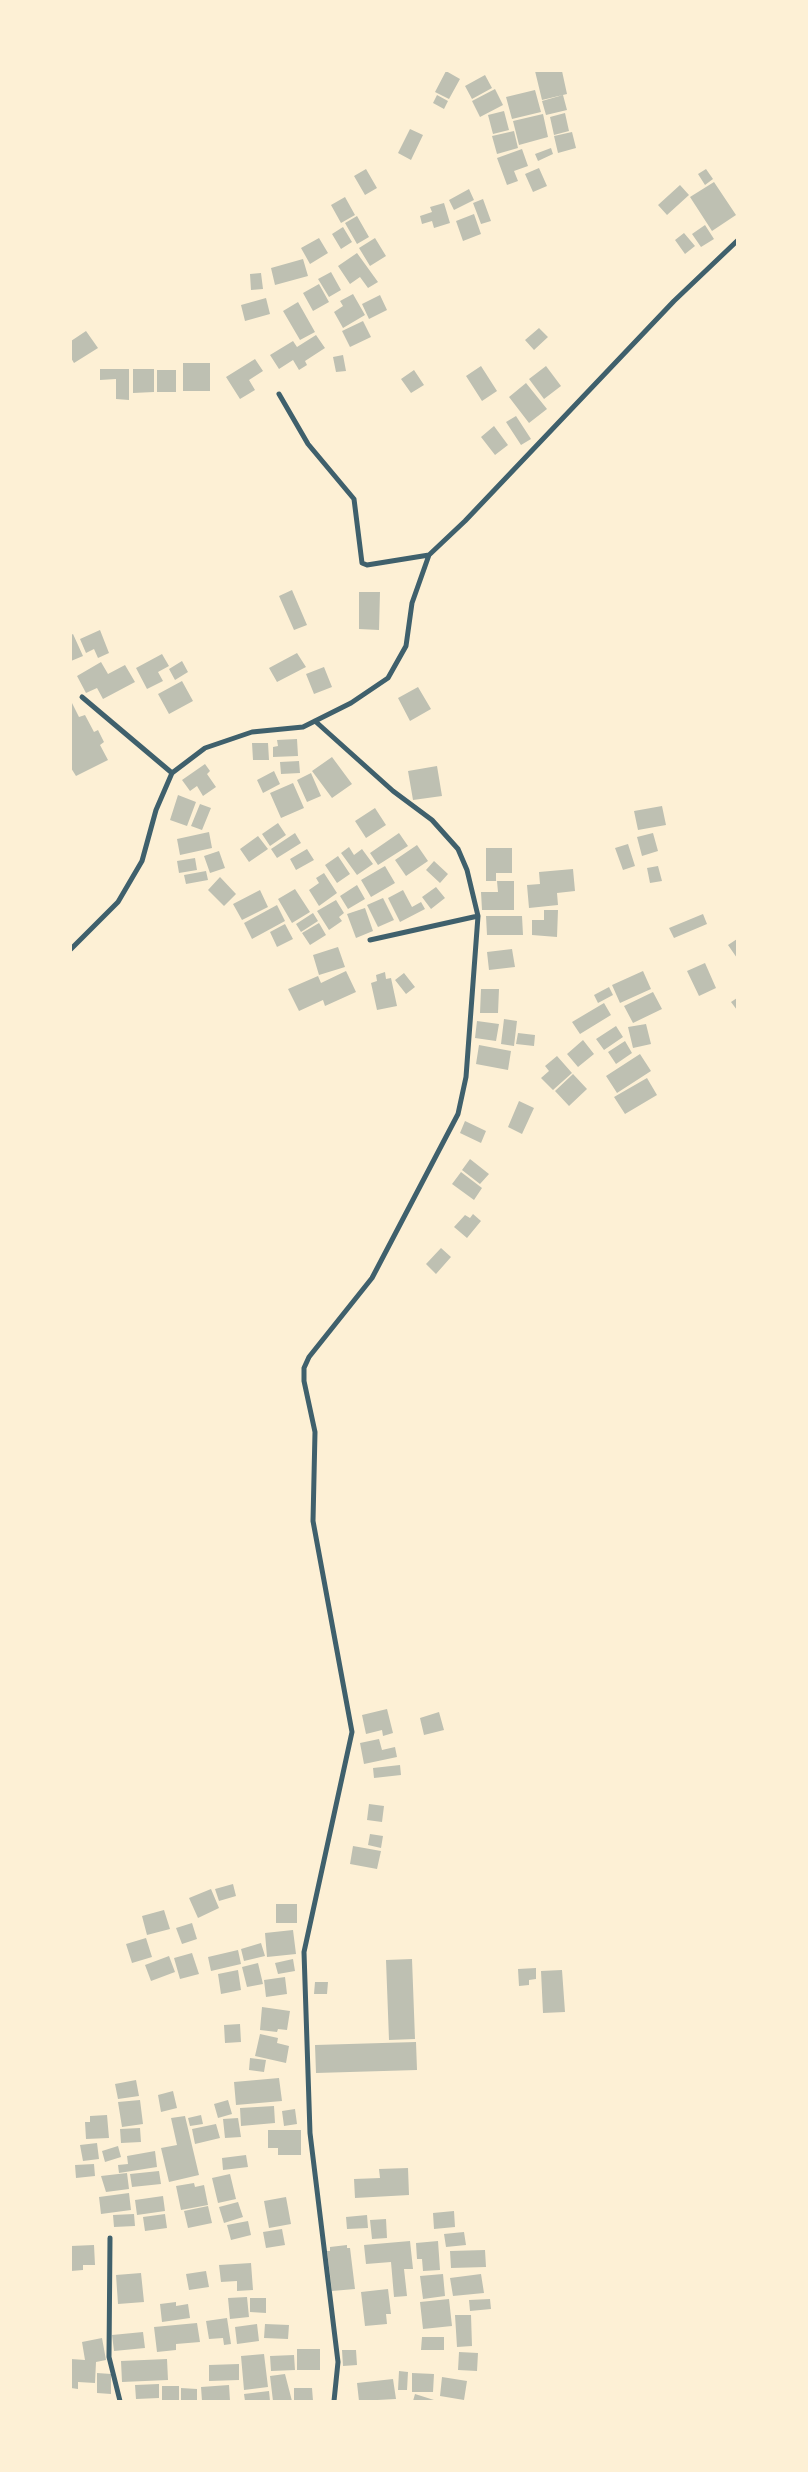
<!DOCTYPE html>
<html>
<head>
<meta charset="utf-8">
<style>
  body { margin:0 }
  #map { position:relative; width:808px; height:2472px; overflow:hidden; background:#fdf0d5; font-family:Roboto,sans-serif }
  canvas { display:block }
  .frame { position:absolute; inset:0; border:72px solid #fdf0d5; pointer-events:none }
</style>
</head>
<body>
<div id="map">
<canvas width="808" height="2472"></canvas>
<div class="frame"></div>
</div>
<script>
const context = document.querySelector('canvas').getContext('2d');
context.lineJoin = 'round';
function fill(path, color) { context.fillStyle = color; context.fill(path, 'evenodd'); }
function trace(path, color, width, dash) { context.strokeStyle = color; context.lineWidth = width; context.lineCap = dash ? 'butt' : 'round'; context.setLineDash(dash || []); context.stroke(path); }
fill(new Path2D(`
  M446 71 460 79 449 99 435 92Z
  M535 71H562L567 94 542 100Z
  M485 75 492 88 472 99 465 86Z
  M495 89 503 105 480 117 472 101Z
  M535 90 541 112 512 119 506 97Z
  M437 95 448 101 444 109 433 103Z
  M563 95 567 110 546 115 542 101Z
  M504 111 509 130 493 134 488 115Z
  M565 113 569 131 554 135 550 117Z
  M543 114 548 137 519 145 513 121Z
  M410 129 423 135 411 160 398 153Z
  M514 131 518 148 497 154 492 136Z
  M572 132 576 148 558 153 554 136Z
  M551 148 553 154 538 161 535 154Z
  M522 149 528 166 514 171 518 181 507 185 497 158Z
  M539 168 547 186 533 192 525 174Z
  M366 169 377 188 365 195 354 176Z
  M706 169 713 179 705 185 698 174Z
  M714 182 736 215 712 231 690 197Z
  M680 185 689 195 667 215 658 205Z
  M469 189 474 200 454 210 449 200Z
  M345 197 355 215 341 223 331 205Z
  M483 199 491 221 481 224 473 203Z
  M444 203 450 223 434 228 432 221 422 224 420 216 432 212 430 207Z
  M474 214 481 234 463 241 456 221Z
  M357 216 369 237 357 244 345 223Z
  M705 225 714 239 701 247 692 234Z
  M343 227 352 242 341 249 332 234Z
  M684 233 695 246 685 254 675 240Z
  M319 238 328 253 310 264 301 248Z
  M375 238 386 256 370 266 359 248Z
  M357 253 378 282 368 288 360 277 350 284 338 266Z
  M303 259 308 276 275 285 271 268Z
  M331 272 341 290 329 297 318 279Z
  M261 273 263 289 251 290 250 274Z
  M319 284 329 302 313 311 303 293Z
  M353 294 365 315 343 328 334 312 343 306 340 301Z
  M380 295 387 310 369 319 362 304Z
  M266 298 270 314 245 321 241 305Z
  M298 302 315 332 300 340 283 311Z
  M363 321 371 337 350 347 342 331Z
  M539 328 548 337 534 350 525 340Z
  M86 331 98 348 74 363 71 358V341Z
  M316 335 325 348 305 361 307 365 299 370 293 360 279 369 270 355 293 341 297 347Z
  M343 355 346 371 336 372 333 357Z
  M255 359 263 371 249 380 255 390 240 399 226 377Z
  M183 363H210V391H183Z
  M481 366 497 391 482 401 466 376Z
  M546 366 561 386 544 399 529 379Z
  M100 369H129V400L116 399V379L100 380Z
  M133 369H154V392L133 393Z
  M157 370H176V392H157Z
  M414 370 424 385 411 393 401 379Z
  M526 383 547 409 529 423 509 397Z
  M516 416 531 439 521 445 506 422Z
  M494 426 508 445 495 455 481 437Z
  M292 590 307 625 294 630 279 596Z
  M359 592H380L379 630 359 629Z
  M100 630 109 653 98 658 94 649 86 653 80 639Z
  M73 634 83 656 71 661V635Z
  M297 653 306 667 277 682 269 668Z
  M162 654 169 666 158 672 163 681 147 689 136 668Z
  M182 661 188 672 175 680 169 669Z
  M101 662 108 674 125 665 135 682 103 699 97 688 86 693 77 676Z
  M324 667 332 687 314 694 306 674Z
  M182 681 193 701 169 714 158 694Z
  M418 687 431 709 410 721 398 698Z
  M71 701 79 717 85 715 94 732 98 730 104 742 100 745 108 760 76 776 71 768Z
  M297 739 298 756 273 757V747L278 746 277 740Z
  M252 743H268L269 760H253Z
  M332 757 352 784 332 798 312 771Z
  M299 761 300 773 281 774 280 762Z
  M205 764 210 771 207 774 216 787 203 796 197 786 190 791 182 780Z
  M437 766 442 796 413 800 408 771Z
  M274 771 280 784 263 793 257 780Z
  M311 773 321 796 307 802 297 780Z
  M293 783 304 808 281 818 270 793Z
  M178 795 196 802 187 826 170 820Z
  M200 804 211 808 202 830 191 826Z
  M662 806 666 825 638 830 634 811Z
  M375 808 386 825 366 838 355 821Z
  M278 823 286 835 270 846 262 834Z
  M209 832 212 848 180 855 177 839Z
  M295 833 301 843 277 858 271 849Z
  M399 833 408 846 378 865 370 853Z
  M653 833 658 851 642 856 637 837Z
  M258 836 268 849 249 862 240 849Z
  M628 844 635 866 623 870 615 848Z
  M417 845 428 861 406 876 395 860Z
  M349 847 354 855 362 849 373 864 357 875 341 853Z
  M486 848H512V873H496V881H486Z
  M307 849 314 860 296 870 290 859Z
  M219 851 225 868 210 873 204 856Z
  M338 856 350 874 337 883 325 865Z
  M195 858 197 870 179 873 177 861Z
  M434 861 448 874 440 883 426 870Z
  M385 866 395 883 371 897 361 880Z
  M658 866 662 881 650 883 647 868Z
  M573 869 575 891 557 893 558 905 529 908 527 885 540 884 539 872Z
  M206 871 208 880 186 884 184 875Z
  M324 873 337 893 319 906 309 890 319 883 316 878Z
  M220 877 236 894 224 906 208 890Z
  M497 881H514V910H482L481 892H498Z
  M357 885 365 899 348 909 340 896Z
  M436 887 445 898 431 909 422 897Z
  M295 889 310 912 292 923 278 899Z
  M260 890 268 907 242 920 233 904Z
  M403 890 412 907 421 902 425 909 400 922 388 898Z
  M383 898 394 920 378 927 367 905Z
  M336 900 344 913 339 917 342 921 329 930 317 911Z
  M277 905 285 921 252 939 244 923Z
  M365 908 373 931 356 938 347 914Z
  M544 910H558L557 937 532 935V920H544Z
  M313 913 318 921 301 932 296 924Z
  M703 914 707 924 674 938 669 928Z
  M486 916H522L523 935H487Z
  M319 923 326 935 310 945 302 933Z
  M285 924 293 939 277 947 270 932Z
  M737 939V958L728 945Z
  M338 947 345 967 319 975 313 955Z
  M512 949 515 967 489 970 487 952Z
  M705 963 716 988 699 996 687 971Z
  M346 971 356 992 325 1006 323 1000 299 1011 288 989 318 976 321 983Z
  M643 971 651 989 620 1003 612 985Z
  M385 972 386 979 391 978 397 1006 377 1010 371 983 377 981 376 975Z
  M404 973 415 987 406 994 395 980Z
  M609 987 613 995 598 1003 594 995Z
  M481 989H499L498 1013H480Z
  M653 992 662 1009 633 1023 624 1006Z
  M737 998V1010L731 1002Z
  M604 1003 611 1015 580 1034 572 1022Z
  M504 1019 517 1021 514 1046 501 1044Z
  M477 1021 499 1024 496 1041 475 1038Z
  M646 1024 651 1044 633 1048 628 1027Z
  M616 1026 623 1037 604 1050 596 1039Z
  M518 1033 535 1035 534 1046 516 1044Z
  M583 1040 594 1054 578 1067 567 1054Z
  M625 1041 632 1053 616 1064 608 1052Z
  M479 1045 511 1051 508 1070 476 1064Z
  M640 1054 651 1071 617 1093 606 1076Z
  M557 1056 572 1073 553 1090 541 1078 549 1071 545 1066Z
  M573 1074 587 1089 569 1106 555 1091Z
  M647 1078 657 1095 625 1114 614 1097Z
  M519 1101 534 1108 522 1134 508 1127Z
  M465 1121 486 1131 481 1143 460 1133Z
  M470 1159 489 1174 480 1184 462 1170Z
  M461 1172 482 1188 474 1200 452 1184Z
  M473 1214 481 1221 467 1238 454 1227 465 1215 470 1218Z
  M441 1248 451 1257 436 1274 426 1264Z
  M387 1709 393 1733 383 1736 382 1730 366 1734 362 1715Z
  M439 1712 444 1730 424 1735 420 1718Z
  M379 1739 382 1750 395 1747 397 1757 364 1764 360 1743Z
  M400 1765 401 1775 374 1778 373 1768Z
  M369 1804 384 1806 382 1822 367 1820Z
  M370 1834 383 1836 381 1848 368 1845Z
  M353 1846 381 1851 377 1869 350 1864Z
  M233 1884 236 1896 219 1901 215 1889Z
  M211 1889 219 1908 198 1918 189 1898Z
  M276 1904H297V1923H276Z
  M164 1910 170 1929 147 1935 142 1916Z
  M192 1923 197 1939 182 1944 176 1928Z
  M293 1930 296 1954 267 1957 265 1933Z
  M146 1938 152 1957 132 1963 126 1944Z
  M261 1943 265 1956 244 1961 241 1949Z
  M238 1950 241 1964 211 1971 208 1957Z
  M192 1953 199 1974 180 1979 174 1958Z
  M169 1956 175 1972 151 1981 145 1965Z
  M293 1959 295 1971 278 1974 275 1963Z
  M412 1959 415 2039 389 2040 386 1960Z
  M258 1963 263 1984 247 1987 242 1967Z
  M536 1968V1979L529 1980V1985L519 1986 518 1969Z
  M238 1970 241 1990 221 1994 218 1974Z
  M562 1970 565 2012 543 2013 541 1971Z
  M285 1977 287 1994 266 1997 264 1980Z
  M315 1982H328L327 1994H314Z
  M262 2007 290 2011 287 2030 278 2029 277 2032 260 2030Z
  M240 2024 241 2042 225 2043 224 2025Z
  M260 2034 278 2038 277 2043 289 2046 286 2063 255 2056Z
  M416 2042 417 2070 316 2073 315 2045Z
  M250 2058 266 2060 264 2072 249 2070Z
  M279 2078 282 2101 236 2105 234 2082Z
  M136 2080 139 2096 118 2099 115 2084Z
  M173 2091 177 2108 161 2112 158 2095Z
  M140 2100 143 2124 122 2127 118 2102Z
  M228 2100 232 2114 218 2118 214 2104Z
  M274 2106 275 2123 241 2126 240 2108Z
  M295 2109 297 2124 284 2126 282 2111Z
  M107 2115 109 2138 86 2139 85 2122H90V2116Z
  M201 2115 203 2124 190 2126 188 2118Z
  M185 2116 199 2175 169 2182 161 2148 177 2145 171 2118Z
  M238 2118 241 2137 225 2138 223 2119Z
  M216 2124 220 2138 195 2144 192 2129Z
  M140 2128 141 2142 121 2143 120 2129Z
  M268 2130H301V2155H278V2148H268Z
  M97 2143 99 2159 83 2161 80 2145Z
  M118 2146 121 2157 105 2162 102 2151Z
  M155 2151 157 2167 119 2173 118 2165 128 2164 127 2156Z
  M246 2155 248 2167 223 2170 222 2158Z
  M94 2164 95 2176 76 2178 75 2165Z
  M408 2168 409 2195 355 2198 354 2179 380 2178 379 2169Z
  M159 2171 161 2184 132 2187 130 2174Z
  M127 2173 129 2189 106 2192 101 2176Z
  M230 2174 236 2199 218 2203 212 2178Z
  M194 2183 195 2187 204 2185 208 2205 181 2210 176 2186Z
  M129 2193 131 2210 101 2214 99 2197Z
  M163 2196 165 2211 137 2215 135 2200Z
  M286 2197 291 2224 269 2228 264 2201Z
  M238 2202 243 2217 224 2223 219 2207Z
  M208 2206 212 2223 188 2228 184 2211Z
  M454 2211 455 2227 434 2229 433 2213Z
  M134 2214 135 2226 114 2227 113 2215Z
  M165 2214 167 2228 145 2231 143 2217Z
  M367 2215 368 2228 347 2229 346 2217Z
  M386 2219 387 2238 372 2239 370 2220Z
  M248 2221 251 2235 231 2240 227 2225Z
  M282 2229 285 2245 266 2248 263 2232Z
  M464 2232 466 2245 446 2247 444 2234Z
  M410 2241 413 2269H404L407 2296 394 2297 391 2262 366 2264 364 2245Z
  M438 2241 440 2270 423 2271 422 2259H417L416 2243Z
  M94 2245 95 2265H83V2270L71 2271V2246Z
  M347 2245V2248H350L355 2289 332 2291 327 2251H330V2247Z
  M485 2250 486 2267 451 2268 450 2251Z
  M251 2263 253 2290 237 2291V2281L221 2282 219 2265Z
  M206 2271 209 2287 189 2290 186 2274Z
  M141 2273 144 2302 118 2304 116 2275Z
  M443 2274 445 2296 423 2299 420 2276Z
  M481 2274 484 2293 453 2296 450 2278Z
  M388 2289 391 2314H386L387 2324 365 2326 361 2292Z
  M247 2297 249 2317 230 2319 228 2298Z
  M250 2298H266V2313L250 2312Z
  M449 2299 452 2326 423 2329 420 2302Z
  M490 2299 491 2309 470 2311 469 2300Z
  M176 2302V2306L188 2304 190 2318 162 2322 160 2304Z
  M455 2315H471L472 2346 457 2347Z
  M227 2318 231 2344 224 2345 223 2338 209 2339 206 2321Z
  M197 2323 200 2342 176 2344V2350L157 2352 154 2327Z
  M257 2324 259 2341 237 2344 235 2327Z
  M265 2324 289 2325 288 2339 264 2338Z
  M143 2332 145 2348 114 2351 112 2335Z
  M422 2337H444V2350H421Z
  M102 2338 106 2360 96 2362 95 2383 78 2382V2389L71 2388V2359L85 2360 82 2342Z
  M297 2349H320V2370H297Z
  M342 2350H356L357 2365 343 2366Z
  M459 2352 478 2353 477 2371 458 2370Z
  M264 2354 268 2387 244 2390 241 2356Z
  M294 2355 295 2370 271 2371 270 2356Z
  M167 2359 168 2380 122 2382 121 2361Z
  M239 2364V2380L209 2381V2365Z
  M399 2371 408 2372 407 2390H398Z
  M97 2373 111 2374V2394L97 2393Z
  M412 2373 434 2374 433 2392H412Z
  M285 2374 292 2401H273L270 2376Z
  M442 2377 467 2381 464 2400 440 2396Z
  M393 2379 396 2399 359 2401 357 2383Z
  M159 2384V2398L136 2399 135 2385Z
  M229 2385 230 2401H202L201 2387Z
  M162 2386H179V2401H162Z
  M181 2388 197 2389V2401H181Z
  M294 2388H312L313 2401H294Z
  M269 2391 270 2401H245L244 2394Z
  M415 2394 434 2400V2401H413Z`), '#bec0b2');
trace(new Path2D(`
  M279 394 308 444 354 499 362 563 367 565 429 555
  M82 697 172 773
  M315 721 393 791 432 820 458 849 467 870 478 916 370 940
  M71 949 118 902 142 861 156 810 172 773 205 748 252 732 303 727 351 703 388 678 406 646 412 603 429 555 465 521 674 301 737 241
  M110 2238 109 2357 120 2401
  M334 2401 338 2362 310 2133 304 1952 352 1732 313 1521 315 1432 304 1381V1368L309 1357 372 1278 458 1114 466 1077 478 916`), '#3f606c', 5);
</script>
</body>
</html>
